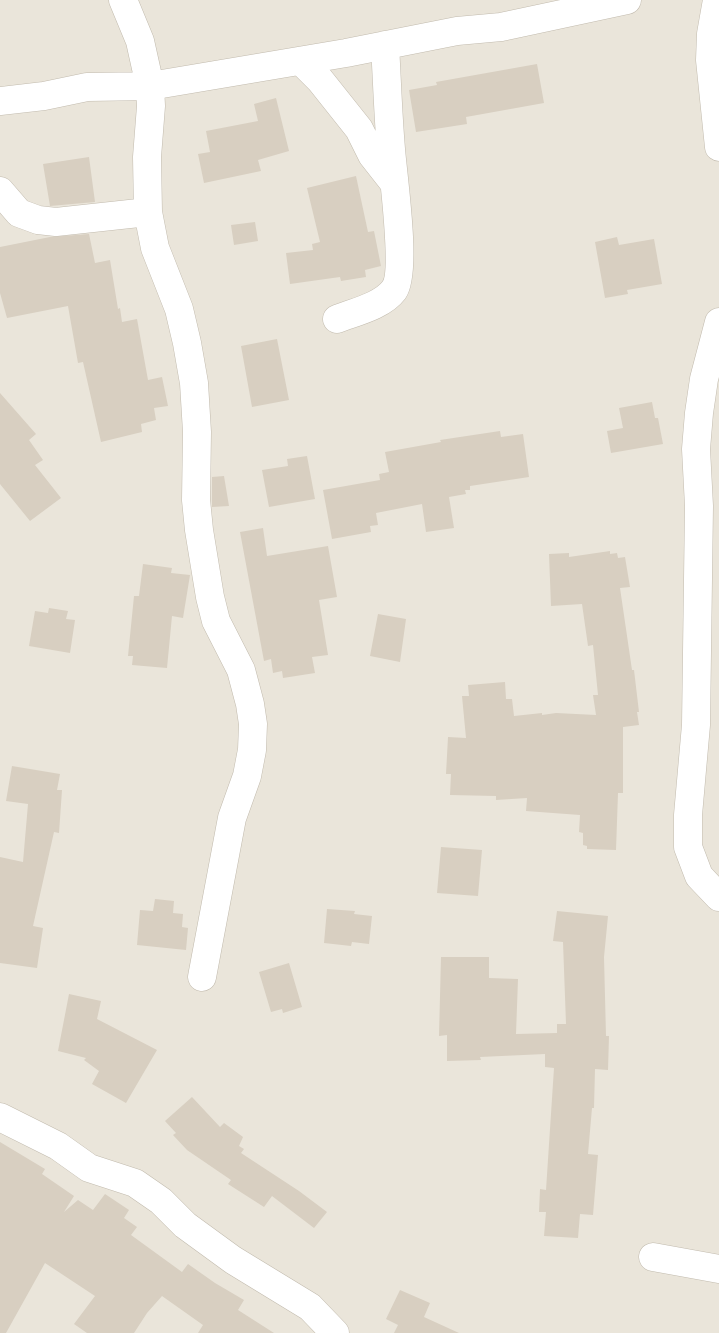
<!DOCTYPE html>
<html>
<head>
<meta charset="utf-8">
<style>
  body { margin:0 }
  canvas { display:block; background:#f6f3ec }
</style>
</head>
<body>
<canvas width="719" height="1333"></canvas>
<script>
const context = document.querySelector('canvas').getContext('2d');
context.lineJoin = 'round';
function fill(path, color) { context.fillStyle = color; context.fill(path, 'evenodd'); }
function trace(path, color, width, dash) { context.strokeStyle = color; context.lineWidth = width; context.lineCap = dash ? 'butt' : 'round'; context.setLineDash(dash || []); context.stroke(path); }
fill(new Path2D(`
  M0 0H719V1333H0Z`), '#eae5da');
fill(new Path2D(`
  M537 64 544 103 466 117 467 124 416 132 409 90 437 85 436 82Z
  M276 98 289 151 258 160 261 171 204 183 198 154 210 152 206 131 258 121 254 104Z
  M89 157 95 202 50 206 43 164Z
  M356 176 368 232 374 231 381 266 365 270 366 277 341 281 340 277 290 284 286 253 313 250 312 244 320 242 307 188Z
  M255 222 258 241 234 245 231 225Z
  M89 234 95 263 110 260 118 309 120 308 122 322 137 319 148 380 162 377 168 406 154 408 156 420 141 424 142 432 101 442 83 362 78 363 68 306 7 318 0 293V247L50 237Z
  M617 237 619 245 654 239 662 284 627 290 628 294 605 298 595 242Z
  M277 339 289 400 252 407 241 346Z
  M0 393 36 434 29 440 43 460 35 465 61 498 30 521 0 484Z
  M652 402 655 418H658L663 444 611 453 607 431 623 428 619 408Z
  M500 431 501 437 523 434 529 477 470 486V490H465L466 494 449 497 454 528 426 532 422 504 376 513 378 525 370 526 371 532 332 539 323 490 380 480 379 474 389 472 385 452 441 442 440 440Z
  M307 456 315 499 269 507 262 470 288 466 287 459Z
  M224 476 229 506 212 507V477Z
  M263 528 267 556 328 546 337 597 319 600 328 655 312 657 315 673 283 678 282 671 273 673 271 659 264 661 240 532Z
  M610 551V554L617 553 618 558 625 557 630 587 620 588 632 670H634L639 712H637L639 725 623 727V793H618L616 850 587 849V846L583 845V833L579 832 580 815 526 811 527 798 496 800V796L450 795 451 774H446L448 737 466 738 462 696H469L468 685 505 682 506 699H512L514 716 542 713V715L556 713 596 715 593 695H598L593 645 588 646 582 604 551 606 549 554 569 553V557Z
  M143 564 172 568 171 573 190 575 183 618 172 616 167 668 132 665 133 656H128L134 596H139Z
  M49 608 68 611 66 619 75 620 70 653 29 646 35 611 48 613Z
  M378 614 406 619 400 662 370 656Z
  M12 766 60 774 57 790H62L59 833 54 832 33 926 43 928 37 968 0 963V857L23 862 28 804 6 801Z
  M441 847 482 850 478 896 437 893Z
  M155 899 174 901 173 913 183 914 182 927 188 928 186 950 137 945 140 910 153 911Z
  M327 909 355 911 354 914 372 916 369 944 352 942 351 946 324 943Z
  M557 911 608 916 604 957 606 1036H609L608 1070 595 1069 594 1108H592L588 1154 598 1155 593 1215 580 1214 578 1238 544 1236 546 1212H539L540 1189 546 1190 554 1068 545 1067V1054L480 1057 481 1060 447 1061V1035L439 1036 441 957H489V978L518 979 516 1034 557 1033V1024H566L563 942 553 941Z
  M289 963 302 1007 283 1013 282 1009 271 1012 259 972Z
  M69 994 101 1001 97 1019 157 1050 126 1103 92 1084 99 1071 84 1060 86 1058 58 1051Z
  M192 1097 220 1127 224 1123 243 1137 239 1146 244 1149 241 1153 299 1191 327 1212 314 1228 272 1196 264 1207 228 1184 231 1180 187 1150 173 1135 176 1133 165 1121Z
  M0 1142 45 1169 42 1174 74 1196 64 1212 78 1200 93 1210 105 1194 129 1210 124 1218 137 1227 131 1235 182 1272 188 1264 215 1283 244 1300 238 1310 274 1333H198L203 1325 162 1296 147 1313 134 1333H87L74 1324 95 1296 45 1263 6 1333H0Z
  M400 1290 430 1303 424 1317 459 1333H394L398 1325 386 1319Z`), '#d8cfc1');
const street = new Path2D(`
  M123 0 140 41 150 86 151 106 147 157 148 212 155 248 179 309 187 343 194 383 197 432 196 500 199 530 210 597 216 621 241 670 250 704 253 724 252 750 247 776 232 818 202 977
  M717 0 711 34 710 60 719 147
  M301 61 320 80 359 129 372 155 394 183
  M0 101 44 96 87 87 150 86 346 53 457 31 501 27 627 0
  M0 191 19 213 38 220 56 222 148 212
  M337 319C355 312 382 306 394 290 407 272 393 175 391 149 388 114 387 80 385 45
  M719 322 704 379 699 413 696 449 699 506 696 725 688 815V847L699 876 719 897
  M0 1117 58 1146 89 1168 135 1183 161 1201 185 1225 233 1260 310 1307 335 1333
  M653 1257 719 1269`);
trace(street, '#c2bbae', 29);
trace(street, '#fff', 28);
</script>
</body>
</html>
